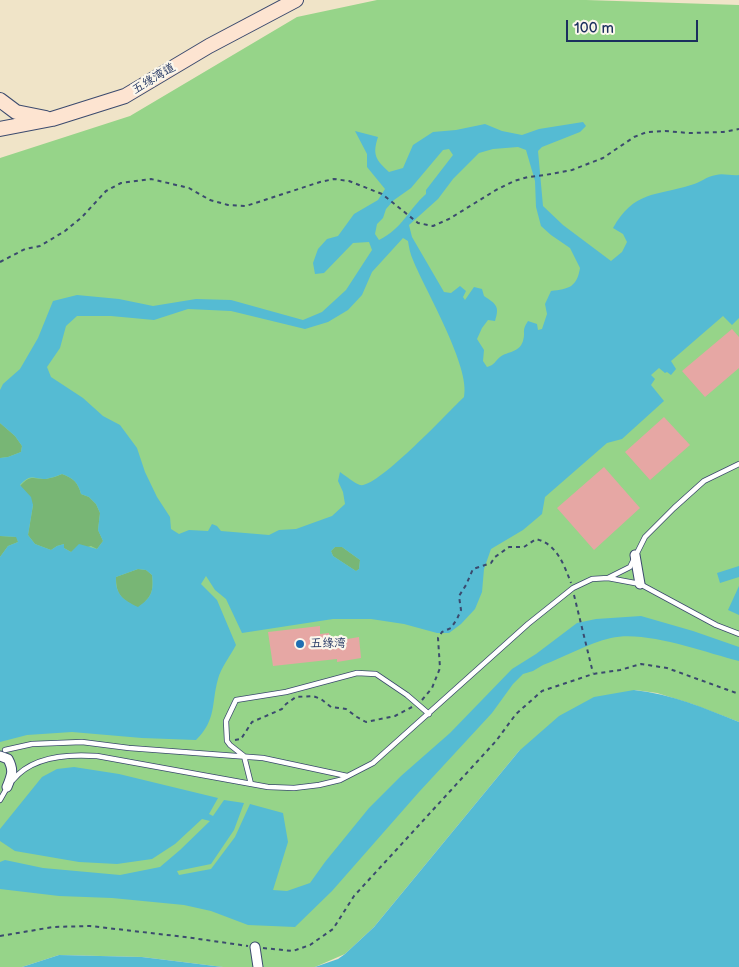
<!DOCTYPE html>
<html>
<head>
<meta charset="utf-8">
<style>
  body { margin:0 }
  #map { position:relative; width:739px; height:967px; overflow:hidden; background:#f0e4c8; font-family:"Balsamiq Sans",sans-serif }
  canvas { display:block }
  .scale { position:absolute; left:566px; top:20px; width:132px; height:22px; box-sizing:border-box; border:2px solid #1b2f5e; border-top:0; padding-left:6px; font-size:15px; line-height:18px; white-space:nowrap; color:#1b2f5e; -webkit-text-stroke:4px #fbf7ec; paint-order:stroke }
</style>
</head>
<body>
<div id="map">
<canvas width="739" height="967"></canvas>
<div class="scale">100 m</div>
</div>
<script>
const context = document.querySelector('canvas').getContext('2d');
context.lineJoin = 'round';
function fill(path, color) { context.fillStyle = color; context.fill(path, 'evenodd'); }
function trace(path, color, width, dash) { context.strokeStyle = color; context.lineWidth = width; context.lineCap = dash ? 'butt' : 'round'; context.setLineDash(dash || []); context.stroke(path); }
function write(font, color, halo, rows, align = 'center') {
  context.font = font + ' "Balsamiq Sans","LXGW WenKai TC",sans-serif'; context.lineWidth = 4.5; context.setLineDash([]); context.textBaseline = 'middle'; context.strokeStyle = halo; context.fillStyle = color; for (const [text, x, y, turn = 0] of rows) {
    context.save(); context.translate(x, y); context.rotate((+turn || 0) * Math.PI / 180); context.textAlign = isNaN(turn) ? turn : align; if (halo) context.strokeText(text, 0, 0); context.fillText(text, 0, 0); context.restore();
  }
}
fill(new Path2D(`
  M377 0H586L739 5V722L692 704 657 693 635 690 519 751 374 927 345 954 315 967H223L142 957 59 955 22 967H0V158L130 116 297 17Z`), '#96d489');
fill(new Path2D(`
  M0 423 15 436 22 446 21 452 8 457 0 458Z
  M62 474C73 478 78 482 81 494L89 497 96 504 100 513 98 530 103 541 97 549 91 546 71 552 64 548V544L57 546 51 550 35 544 28 535 33 505 20 486C31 474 33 479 46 479 51 478 58 476 62 474Z
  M0 536 17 537 18 542 8 546 0 557Z
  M335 547H342L360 560 359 569 356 571 333 556 331 551Z
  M138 569 146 570 152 575C154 593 151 597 138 608 122 599 116 596 116 577Z`), '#78b675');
fill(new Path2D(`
  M583 122 586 126 580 132 542 147 538 151 543 206 563 225 611 261 622 252 627 242 623 234 613 228C634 191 655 196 691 185 700 183 707 176 716 175 723 173 731 176 739 175V318L732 325 723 316 671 361 676 369 671 375 667 372 665 373 659 368 651 375 655 379 651 385 664 401 622 439 607 443 545 497 542 514 523 530 491 549 484 569 482 592 475 609 461 624 449 633H437L404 624 371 619H333L242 633 226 599 215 590 206 576 201 584 217 600 236 645C230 656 221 668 218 679 211 704 217 719 196 740L142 738 72 732 27 735 0 742V557L8 546 18 542 16 537 0 536V458L8 457 21 452 22 446 15 436 0 423V390L3 384 20 369 38 338 53 301 77 295 119 299 153 306 196 299 231 300 303 320 322 312 346 290 372 250 369 242 353 243 324 273 315 274 313 263 318 249 327 239 338 236 354 214 378 200 385 189 367 167V154L355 131 378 137C372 155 376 160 389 172L403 168 413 145 433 132 456 130 485 124 502 131 522 135 539 129ZM518 147 526 150 535 181 536 207 541 226 551 235 570 248 580 268C577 287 569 289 551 291L545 304 547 314 542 329 538 330 537 324 528 321C521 332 526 331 523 341 519 353 508 351 500 357 494 362 496 364 487 367L483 361 484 350 477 339 482 328 488 320 495 321C500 306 496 304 484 296L482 289 474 287 465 300 463 297 466 291 460 286 451 293 444 292 412 237 409 225 438 199 453 179 479 153 493 149ZM449 149 453 155 426 190V194C408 210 403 228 379 240L375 234 377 224 383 218 386 209 394 200 411 188 443 150ZM403 238 408 241C409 247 410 254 413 260 425 290 471 367 464 397 449 411 377 489 360 485 354 483 346 476 340 472L338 481 343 492 345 504 332 516 296 529 279 530 269 535 221 531 217 526 212 524 208 531 189 530 179 534 171 529 170 517 157 497 145 472 137 448 120 425 103 416 83 398 51 377 47 367 60 348 66 326 77 316H111L154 320 188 309 231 311 305 329 328 322 348 310 362 295 372 272ZM62 474C73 478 78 482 81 494L89 497 96 504 100 513 98 530 103 541 97 549 79 544 71 552 64 548V544L57 546 51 550 35 544 28 535 33 505 31 497 20 485C31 473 33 479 46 479 51 478 57 476 62 474ZM335 547H342L360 560 359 569 356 571 333 556 331 551ZM138 569 146 570 152 575C154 592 151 598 138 607 123 600 115 594 116 577Z
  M739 566V577L720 583 717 573Z
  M739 586V615L728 610Z
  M641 616 693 631 739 647V661C703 652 646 630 611 638 588 643 565 657 543 665L533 671 523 674 513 684 492 713 419 792 332 891 295 927 248 925 211 911 184 905 112 898 59 896 0 889V862L5 860 43 868 120 875 160 867 180 850 210 821 202 819 175 844 152 859 117 864 79 862 15 851 0 841V829L42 777 57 769 74 767 119 774 218 798 209 814 213 816 224 800 244 803 234 830 211 864 177 871 179 875 211 869 235 837 250 804 283 813 288 842 273 890 287 891 310 883 325 862 369 808 401 776 450 733 512 669 536 654 577 623 596 619Z
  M634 690C672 694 704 708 739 722V967H315L338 959 345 954 374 927 519 751 559 716 594 697Z
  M59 955 142 957 223 967H22Z`), '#55bbd3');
fill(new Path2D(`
  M732 329 739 337V368L705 397 682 371Z
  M664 417 690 445 650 480 625 452Z
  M604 467 640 508 594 550 557 508Z
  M320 626V634L329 633 330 642 359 637 361 658 337 662V659L273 666 268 632Z`), '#e6a7a4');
const lane = new Path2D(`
  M608 578 630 567 645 537 674 508 704 481 739 464
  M5 750 32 744 82 742 129 748 263 758 347 776
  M13 780C32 756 69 754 97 756L268 787 294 788 319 785 340 780 373 763 528 624 573 588 592 579 608 578 640 584 716 625 739 634
  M251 784 244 756 230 745 227 741 226 721 236 700 286 692 357 673 376 674 407 695 429 714
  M0 800 8 786`);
const street = new Path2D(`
  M635 555 640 584
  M0 756 8 759C14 770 12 775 7 787
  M255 947 258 967`);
const secondary = new Path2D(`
  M0 100 16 112 46 118
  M0 129 52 119 125 96 209 46 296 0`);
trace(lane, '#3b4a6e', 6);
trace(street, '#3b4a6e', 11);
trace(secondary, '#3b4a6e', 16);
trace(new Path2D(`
  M0 262 25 249 40 246 65 231 82 217 106 191 121 183 151 179 189 188 210 200 228 205 246 206 320 182 334 179 349 181 382 194 418 223 433 226 449 219 496 190 514 181 528 177 545 175 572 170 603 158 634 137 647 132 665 131 689 133 723 132 739 129
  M574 595 593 673
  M422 700 432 688 440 668 438 638 442 632 451 628 457 619 461 610 459 596 466 585 473 569 491 563 495 557 509 547H524L536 539C557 544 564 565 571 583
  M235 740 241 739 252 722 282 709 286 704 296 697 313 696 321 699 331 707 346 709 357 717 366 722 395 716 412 707
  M0 936 53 927 90 926 185 937 248 946
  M263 948 293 951 310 945 333 929 354 896 496 741 516 714 542 691 593 674 620 670 641 664 667 668 739 694`), '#3b4a6e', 2, [4, 4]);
trace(lane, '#fff', 4.5);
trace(street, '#fff', 9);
trace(secondary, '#fde4d1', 14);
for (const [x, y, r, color] of [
  [300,644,5,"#1f6fb2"]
]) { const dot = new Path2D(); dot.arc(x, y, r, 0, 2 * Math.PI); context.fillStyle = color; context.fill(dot); trace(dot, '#fbf7ec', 2); }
write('12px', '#1b2f5e', '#fbf7ec', [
  ["五缘湾道",154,79,-31]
]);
write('12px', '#1b2f5e', '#fbf7ec', [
  ["五缘湾",310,644]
], 'left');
</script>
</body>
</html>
